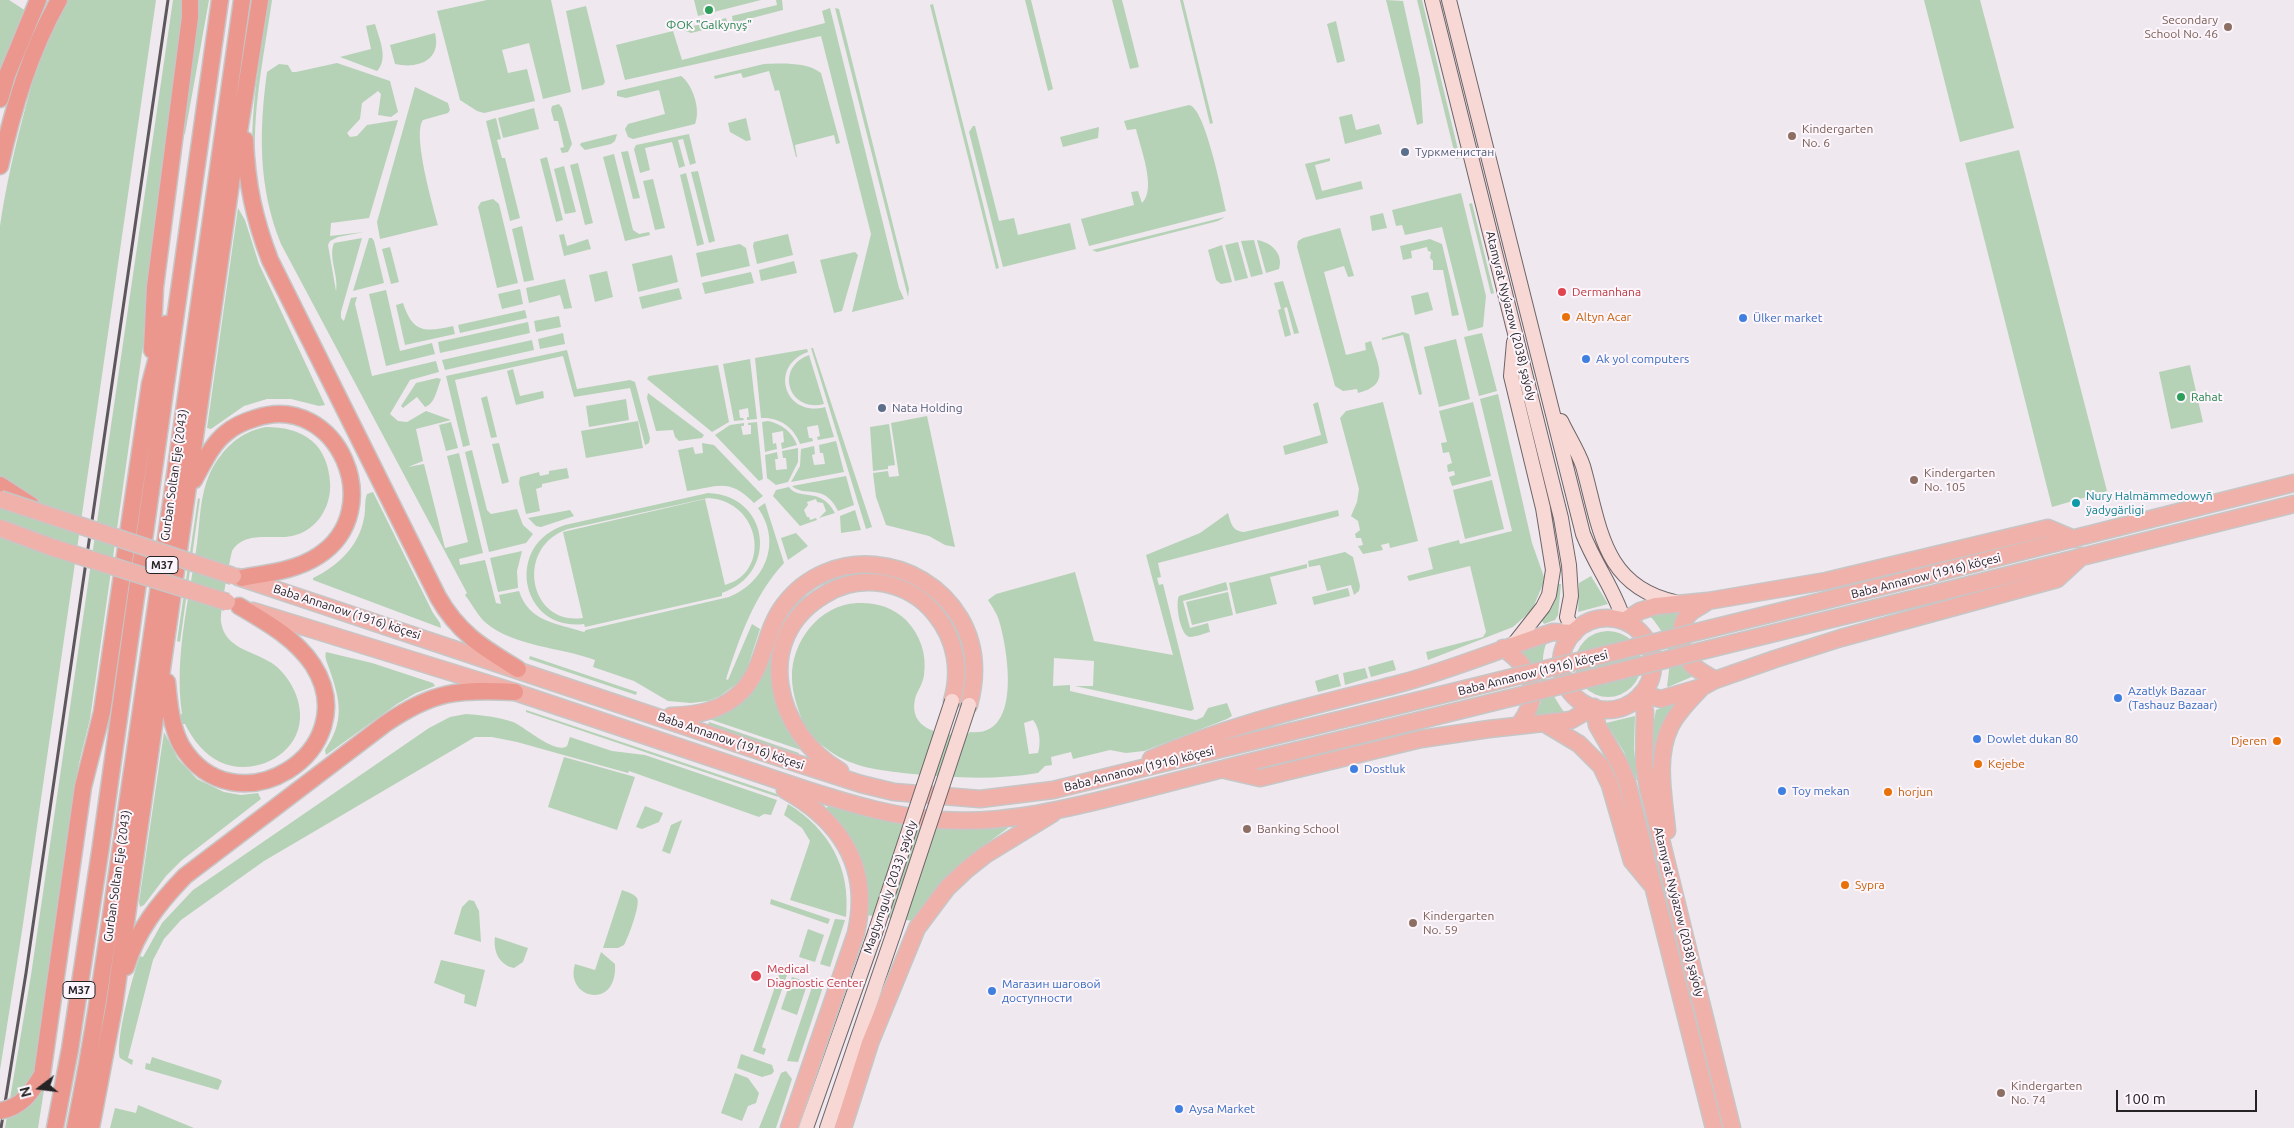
<!DOCTYPE html>
<html>
<head>
<meta charset="utf-8">
<style>
  body { margin:0 }
  #map { position:relative; width:2294px; height:1128px; overflow:hidden; background:#efe8ee; font-family:Ubuntu,sans-serif }
  canvas { display:block }
  .north { position:absolute; left:15px; top:1063px; width:50px; height:50px; -webkit-text-stroke:4px #fdf5fc; paint-order:stroke; rotate:255deg; font-size:14px; font-weight:700; line-height:20px; text-align:center; color:#262325 }
  .north::after { content:''; display:block; margin:auto; width:18px; height:22px; background:#262325; clip-path:polygon(50% 0,100% 100%,50% 72%,0 100%) }
  .scale { position:absolute; left:2116px; top:1090px; width:141px; height:22px; box-sizing:border-box; border:2px solid #262325; border-top:0; padding-left:6px; font-size:15px; line-height:18px; white-space:nowrap; color:#262325; -webkit-text-stroke:4px #fdf5fc; paint-order:stroke }
</style>
</head>
<body>
<div id="map">
<canvas width="2294" height="1128"></canvas>
<div class="north">N</div>
<div class="scale">100 m</div>
</div>
<script>
const context = document.querySelector('canvas').getContext('2d');
context.lineJoin = 'round';
function fill(path, color) { context.fillStyle = color; context.fill(path, 'evenodd'); }
function trace(path, color, width, dash) { context.strokeStyle = color; context.lineWidth = width; context.lineCap = dash ? 'butt' : 'round'; context.setLineDash(dash || []); context.stroke(path); }
function write(font, color, halo, rows, align = 'center') {
  context.font = font + ' Ubuntu,sans-serif'; context.lineWidth = 4; context.setLineDash([]); context.textBaseline = 'middle'; context.strokeStyle = halo; context.fillStyle = color; for (const [text, x, y, turn = 0] of rows) {
    context.save(); context.translate(x, y); context.rotate((+turn || 0) * Math.PI / 180); context.textAlign = isNaN(turn) ? turn : align; if (halo) context.strokeText(text, 0, 0); context.fillText(text, 0, 0); context.restore();
  }
}
fill(new Path2D(`
  M0 0H9L26 11 0 74Z
  M56 0H156L22 931 0 1070V226C11 150 35 74 56 0Z
  M173 0H209L185 134 171 131C160 202 146 273 143 346L90 719 79 763 54 936 68 938 38 1128H5L31 975Z
  M269 0H272C264 56 251 114 256 171H253C249 112 260 58 269 0Z
  M487 0H551L571 92 543 99 529 43 502 50 508 73 527 69 535 101 484 113 477 111 460 100 437 11Z
  M694 0H761L698 16Z
  M776 0H782L783 10 733 23 732 16 777 5Z
  M1025 0H1031L1053 89 1048 91Z
  M1112 0H1122L1139 67 1130 69Z
  M1180 0H1183L1213 123 1210 124Z
  M1386 0 1403 1 1420 79 1423 123 1417 125Z
  M1417 0H1422L1460 158 1456 159Z
  M1924 0H1980L2014 128 1960 142Z
  M933 4 999 268 996 269 930 5Z
  M586 6 605 82 603 85 582 90 566 11Z
  M830 8 899 288 904 299 852 312 871 234 821 36 625 80 616 45 673 31 682 60 825 23 822 11Z
  M835 8 839 9 909 289 908 297Z
  M726 18 728 24 691 33 681 29Z
  M1336 21 1345 61 1337 63 1327 24Z
  M375 24C379 38 389 59 377 71L340 57 371 49 366 26Z
  M435 33C442 61 417 69 395 64L390 45Z
  M337 63 390 81 398 112 391 117 378 115 381 94 378 91 362 103 360 119 347 133 350 137 357 136 367 125 398 120 369 218 331 223 330 236 364 232 338 237 330 241 328 245 336 291C339 276 328 258 334 243L362 238 341 312V318L344 321 351 298 357 297 355 304 372 376 436 361 439 372 410 380 390 414 398 421 407 422 426 411 451 420 416 429 423 461 408 467 424 464 445 548 468 542 447 456 459 453 483 553 459 559 460 565 485 560 496 603 501 604 499 595 519 591C529 622 556 623 584 632L586 630 729 597C766 582 782 542 758 508L765 503 784 563C754 595 739 639 726 679L728 680 752 624 760 629 747 669 739 682 720 696 708 701 691 703 668 701 634 681 593 667 595 660C560 647 515 647 486 623 478 616 472 604 465 595L467 593 281 244C258 187 259 131 267 72L279 64 288 65 292 72H296Z
  M764 64C781 63 808 62 821 73L840 143 836 144 834 135 795 145 797 157H796L779 90 775 91 769 71 743 78 741 73 715 79 714 76Z
  M681 76C693 85 701 110 695 124L633 139 628 137 625 129 628 124 665 114 659 90 626 98 617 96V91Z
  M415 87 448 103 450 110 448 113 423 120C412 134 433 206 438 225L380 239 377 222Z
  M559 104 562 108 572 144 568 152 562 153 560 148 564 147 558 121H554L551 110 552 106Z
  M1189 105C1205 107 1222 194 1226 211L1089 246 1081 219 1134 205 1131 192 1138 191 1142 203C1157 189 1140 147 1136 129L1127 130 1124 121Z
  M534 108 539 129 503 138 498 118Z
  M1352 114 1356 130 1379 124 1382 134 1345 144 1339 117Z
  M496 118 501 139 497 140 502 158H505L520 218 510 221 486 121Z
  M746 118 751 140 746 141 730 132 728 123Z
  M973 126H975L999 221 1014 218 1018 235 1070 223 1076 249 1003 267 969 132Z
  M1099 127 1098 138 1063 147 1060 137Z
  M617 134 615 141 611 144 585 150 580 145 581 143Z
  M689 134 696 163 690 165 683 139 678 140 685 166 679 168 672 142 645 148 650 170 640 173 634 149 636 145Z
  M2019 150 2107 491 2052 507 1965 163Z
  M628 151 640 198 633 199 621 152Z
  M614 154 633 230 639 234 649 232 650 235 625 241 603 157Z
  M547 157 563 220 556 222 540 159Z
  M1330 158V161L1315 165 1322 191 1361 181 1363 189 1316 200 1305 164Z
  M578 163 593 223 585 225 570 165Z
  M564 166 576 212 565 214 554 169Z
  M698 171 715 241 709 243 691 172Z
  M686 173 704 244 697 246 680 175Z
  M653 179 665 228 655 230 643 181Z
  M1461 193 1486 296 1483 327 1468 331 1442 227 1405 235 1402 225 1396 226 1392 210Z
  M493 199 499 204 518 283 497 288 478 207 481 202Z
  M1472 203 1494 293 1491 294 1469 204Z
  M238 208 245 220 259 264 325 405 319 406 291 399H267L244 406 211 429 207 428Z
  M1383 213 1387 228 1372 231 1370 216Z
  M1225 217 1218 221 1097 252 1092 250Z
  M522 226 534 280 524 282 512 229Z
  M1340 228 1354 276 1348 277 1344 266 1324 272 1346 355 1366 350 1365 343 1371 341C1378 366 1391 385 1358 393L1357 389 1343 391 1335 386 1297 247 1298 241 1303 238Z
  M564 234 567 246 588 239 591 249 564 256 559 235Z
  M788 234 793 255 757 264 753 246 754 242Z
  M369 238H372L374 241 384 283 353 291Z
  M1430 239 1442 244 1459 315 1452 316 1443 270H1433V261L1430 258 1431 252 1428 251 1427 247 1411 251 1412 258 1403 260 1400 246Z
  M1254 240 1263 274 1251 277 1241 241Z
  M1257 240C1271 242 1284 254 1279 269L1266 273Z
  M1238 242 1248 278 1235 281 1225 245Z
  M740 244 746 248 750 266 701 277 696 253Z
  M1222 245 1232 282 1221 284 1216 280 1208 250Z
  M390 247 399 282 391 284 382 249Z
  M855 252 858 255 842 311 834 313 820 260Z
  M672 255 678 282 638 292 632 264Z
  M794 261 797 273 761 281 759 270Z
  M607 271 613 297 595 302 589 275Z
  M751 272 754 283 705 294 702 283Z
  M565 279 572 308 564 309 560 295 529 303 526 288Z
  M1283 281 1299 333 1294 334 1287 307 1284 308 1291 335 1285 337 1278 310 1281 309 1274 283Z
  M679 288 682 299 642 309 639 297Z
  M520 289 523 304 502 309 498 294Z
  M386 290 400 351 432 343 435 354 386 366 369 294Z
  M1428 292 1433 310 1415 315 1411 296Z
  M403 303C413 334 426 332 453 326L455 334 405 345 396 305Z
  M525 310 527 318 460 333 458 325Z
  M559 316 561 327 536 332 534 321Z
  M528 322 530 333 440 353 438 342Z
  M1403 332 1409 334 1422 394 1419 395 1403 335 1382 340V338Z
  M563 333 565 344 540 349 538 339Z
  M1482 333 1497 391 1479 396 1464 337Z
  M1456 339 1470 399 1439 407 1424 347Z
  M532 340 534 350 445 370 442 360Z
  M811 348H813L872 527 866 529Z
  M807 349 808 352C768 366 785 418 825 407L834 437 818 440 817 437 820 436 818 425 807 427 809 438H812L813 441 800 444C794 427 779 417 761 418L755 358Z
  M567 350 577 389 630 380 635 382 650 438 649 443 645 445 630 388 574 397 563 356 455 380 470 445 463 447 446 376Z
  M809 355 824 404C789 413 774 368 809 355Z
  M750 359 757 419 747 420V417H749L748 408 739 410 740 418H743L744 420 734 421 723 364Z
  M718 365 729 422 712 432 647 379 649 376Z
  M2190 365 2203 422 2171 429 2159 372Z
  M513 369 520 396 543 391 544 398 516 405 507 371Z
  M437 378 441 379C437 389 435 404 425 407L417 397 403 408 401 406 416 383Z
  M648 393 704 435 702 438 679 441 675 437 673 430 656 431 647 398Z
  M1498 394 1532 543 1544 577 1543 584 1532 610 1513 627 1428 660 1426 652 1483 637 1486 632 1470 566 1409 581 1407 576 1433 569 1428 548 1459 540 1460 544 1512 531 1480 399Z
  M487 396 497 437 491 438 481 398Z
  M626 399 629 420 589 427 586 406Z
  M1318 402 1328 443 1285 455 1283 446 1321 435 1313 404Z
  M1383 402 1418 541 1390 548 1389 543 1381 545 1383 550 1363 554 1358 546 1363 545 1361 538H1356L1355 534 1360 530 1358 521 1351 516 1357 502 1359 489 1340 418 1346 411Z
  M1473 402 1491 476 1452 486 1449 477 1455 475 1454 471 1448 472 1447 465 1452 463 1449 452 1443 453 1441 443 1447 442 1439 411Z
  M927 416 955 547 945 545 929 536 886 525 876 497 873 473 888 471 889 477 899 476 891 423Z
  M638 421 643 448 586 458 581 431Z
  M768 421C782 424 792 432 797 445L782 449 781 443 784 442 783 431 772 433 773 444 776 443 777 449 765 452 762 422Z
  M451 422 458 448 446 451 439 425Z
  M757 422 763 479 759 481 715 435 730 425 744 423V426H741L743 435 751 434V425H748V423Z
  M889 424 895 465 888 466V469L873 471 870 427Z
  M266 427C283 427 299 430 312 441 324 451 329 467 330 482 332 506 317 531 292 536 272 540 245 530 232 551 229 564 220 611 221 622 225 648 250 650 268 661 286 670 300 695 300 714 302 754 254 778 220 762 204 754 193 740 185 724H181L179 715 182 714C174 657 189 600 197 544 200 521 200 494 210 473 222 449 239 432 266 427Z
  M836 441 844 472 791 482 800 466 801 449 814 446 815 454 812 455 814 465 825 464 823 453H820L819 445Z
  M499 443 509 482 502 484 492 444Z
  M702 443 714 445 763 496 754 503C729 477 717 487 687 491L678 450 693 447 695 454 703 453Z
  M798 448V462L788 482 776 485 767 478 765 455 777 452 778 459H775L776 470 787 469 786 458H783L782 451Z
  M472 450 487 510 491 514 517 509 523 525 533 534 526 543 489 552 465 452Z
  M567 468 569 478 542 484V487L536 489 540 511 526 514 519 483 520 477 539 472 540 476 549 474V471Z
  M846 476 854 505 838 511C824 482 805 498 792 486Z
  M1492 480 1504 529 1465 539 1453 490Z
  M789 487C798 501 821 486 835 513L819 518 826 511 823 503 817 502 816 499 807 502 808 505 804 510 807 517H809L810 520 816 518 817 520 800 526 773 496 776 490Z
  M373 492 433 613 440 623 441 628 313 580V578C338 566 359 546 364 518 366 510 364 502 367 494Z
  M708 493C769 495 780 573 722 593V596L585 627 584 624C521 632 503 545 565 525ZM708 498C761 501 772 572 725 585L705 499 563 532 583 618C529 626 514 547 568 529Z
  M198 498 200 499 180 642 177 641Z
  M570 510 574 516 541 527 536 526 528 518Z
  M855 510 861 530 841 533 840 516Z
  M1338 510 1339 516 1158 563 1161 577 1157 578 1159 585 1163 584 1194 709 1191 711 1075 686H1093L1094 661 1054 658 1053 686 1070 685V691L1196 720 1203 717 1208 708 1227 703 1232 716 1227 719 1144 751 1126 753 1110 750 1073 759 1071 752 1051 757 1052 765 1045 766 1038 773C995 780 956 778 913 774 886 771 858 769 834 754 824 747 809 736 804 725 799 712 792 694 792 678 791 642 819 605 857 603 875 602 893 607 906 620 920 635 927 653 924 675 923 684 917 691 915 699 908 731 944 736 967 735L970 732C1022 738 1008 653 1000 624 998 615 993 608 988 600L996 594 1075 572 1094 641 1173 655 1146 555 1200 533 1228 513C1231 523 1232 531 1244 532ZM1033 720C1040 728 1041 743 1038 753L1029 754 1024 723Z
  M796 533 808 546 788 560 781 538Z
  M522 551 517 571 518 588 498 592 490 558Z
  M1345 552 1353 557 1360 586 1359 591 1354 595 1351 585 1327 591 1320 565 1309 567 1308 561Z
  M1307 564V568L1270 577 1277 604 1236 614 1229 583Z
  M1591 576 1608 604 1578 612 1579 583Z
  M1226 582 1228 590 1183 601 1190 628 1208 623 1210 632C1205 633 1196 637 1190 637 1180 636 1175 603 1179 596Z
  M1558 584H1561L1558 615 1555 620 1544 624 1542 621 1552 606Z
  M1348 588 1350 596 1314 605 1312 597Z
  M1228 592 1233 615 1192 625 1186 602Z
  M1679 612 1674 626V634L1694 676 1668 687 1667 686C1672 658 1670 638 1650 616L1651 615Z
  M1575 664a33 33 0 1 1 66 0a33 33 0 1 1-66 0Z
  M1547 641C1536 669 1549 689 1564 712L1536 716C1536 711 1540 707 1541 701 1545 681 1535 663 1520 652Z
  M326 652 372 663 433 683 435 686 416 693 397 704 326 755 325 750C344 722 341 702 330 671 328 664 324 658 326 652Z
  M530 656 637 692 636 695 529 659Z
  M768 657 774 658C772 693 778 722 801 750L709 719Z
  M1393 660 1396 670 1371 677 1368 667Z
  M1365 668 1368 678 1345 685 1343 673Z
  M1338 674 1341 686 1318 692 1315 681Z
  M1678 701 1655 760H1653V725L1656 710Z
  M526 710 777 794 778 797 526 712Z
  M466 714C482 715 498 717 513 722 525 727 556 755 567 746L570 737 612 751 645 755 777 800 771 815 764 814 759 817 629 771 628 773 517 742 492 737H475L264 861 181 920 164 939 153 960 128 1058 133 1060 132 1065 120 1058C115 1041 133 974 140 956L143 957 162 923 193 890 429 728 450 717Z
  M1635 716 1634 749 1637 780H1635L1624 752 1606 723Z
  M709 722 799 753 798 755 708 725Z
  M164 732 178 759 197 779 224 792 241 795 258 793 261 799 182 860 166 876 144 905 140 907 139 902Z
  M564 757 635 777 617 830 548 807Z
  M788 804C829 829 851 868 846 917L790 900 810 841 802 828 784 815Z
  M645 806 663 813 659 822 642 829 636 827Z
  M828 806C893 825 939 831 1007 826L1008 828 975 852 951 873 914 921 866 915 845 831 826 809Z
  M682 820 670 854 662 851 671 825Z
  M622 890C627 892 633 893 637 898 641 904 628 938 624 945L618 948H603Z
  M771 899 830 919 828 924 770 904Z
  M469 900 474 901 479 911 481 942 454 934 462 907Z
  M835 919 845 920 830 967 820 964Z
  M808 929 824 935 815 962 799 957Z
  M495 937 528 948 523 962 514 968C499 965 493 951 495 937Z
  M601 952 615 964C618 1011 564 999 575 964L595 970Z
  M441 960 485 970 476 1007 464 1003 465 995 434 983Z
  M780 972 787 975 762 1047 766 1049 764 1055 753 1051Z
  M792 977 808 982 797 1015 781 1009Z
  M813 984 823 987 798 1062 787 1061Z
  M741 1054 772 1065 774 1071 772 1074 762 1077 737 1068Z
  M152 1057 219 1079 222 1081 218 1090 145 1069 146 1063 150 1064Z
  M786 1071 792 1079 776 1128H759L781 1073Z
  M735 1073 748 1078 759 1093 756 1103 748 1106 742 1121 721 1113Z
  M138 1105 194 1128H110L115 1108 136 1113Z`), '#b5d2b7');
const secondary = new Path2D(`
  M1432 0 1561 518 1569 565 1571 596 1567 617 1574 633
  M1449 0 1583 534C1595 565 1615 590 1624 621
  M1514 342 1511 376 1543 508 1553 570 1549 595 1543 607 1514 644
  M1561 421C1568 436 1578 451 1583 466 1600 526 1602 586 1675 602
  M806 1128 875 933
  M827 1128 893 935`);
const primary = new Path2D(`
  M1936 573 2294 483
  M238 577 762 752 861 784 894 792 980 799 1053 790 1290 732
  M1941 592 2294 504
  M1708 601C1703 605 1696 608 1691 612 1676 625 1679 651 1692 665 1699 671 1707 675 1715 680
  M253 611 515 692 807 790C851 804 894 817 940 820 1009 825 1078 806 1145 789 1195 776 1245 763 1295 751
  M1561 664a46 46 0 1 1 92 0a46 46 0 1 1-92 0Z
  M1624 621 1640 611 1656 606 1708 601 1826 581 2048 528 2074 539
  M1503 648C1533 669 1543 694 1519 725
  M671 716C698 715 723 711 743 690 765 666 764 631 784 605 829 545 922 554 960 618 976 645 977 675 969 705
  M1544 723 1579 744 1601 766 1610 785 1632 861 1651 884
  M1151 759C1232 723 1317 705 1402 683 1453 669 1503 648 1553 632L1574 633
  M1225 770 1260 778 1421 739 1489 729 1571 720 1594 707 1597 725 1620 765 1627 782 1714 1128
  M840 771C775 733 751 638 824 595 841 584 862 580 882 583 904 587 923 598 936 615 956 640 961 671 952 701
  M785 790C841 821 871 868 856 933L789 1128
  M1667 831C1664 798 1655 758 1670 727 1677 712 1690 700 1701 688
  M843 1128 870 1043 917 928 947 888 966 870 985 855 1052 814
  M1732 1128 1648 787 1644 764 1645 712 1641 694 1661 699 1702 687 1715 680 1775 659 1841 638 2057 579 2082 556`);
const trunk = new Path2D(`
  M0 99 7 75 38 0
  M245 140C247 185 254 218 270 260L438 597C459 634 484 648 518 669
  M0 166C13 109 30 51 59 0
  M152 350 155 287 190 17V0
  M194 480C203 464 211 445 226 433 234 426 246 421 256 418 338 391 389 511 318 556 295 571 267 573 242 578
  M0 485 31 505
  M167 682C169 703 171 726 181 745 234 834 368 751 313 665 295 638 266 622 239 606
  M126 967C137 930 159 903 185 876L385 724C433 691 458 689 515 692
  M42 1075 83 787 102 712 150 384 166 324
  M55 1128 70 1049 100 852 220 0
  M75 1128C99 1010 114 891 132 772 171 515 204 257 242 0
  M91 1128 114 1007 232 176 260 0`);
trace(secondary, '#6b656a', 16);
trace(primary, '#c7c6c6', 19);
trace(trunk, '#c7c6c6', 19);
trace(secondary, '#f8d8d4', 14);
trace(primary, '#f0b1aa', 16);
trace(trunk, '#eb978e', 16);
trace(new Path2D(`
  M1 1128 26 973 168 0`), '#5c585b', 3);
const secondaryBridge = new Path2D(`
  M875 933 952 701
  M893 935 969 705`);
const primaryBridge = new Path2D(`
  M0 499 233 576
  M0 528 51 547 227 602
  M1290 732 1936 573
  M1295 751 1941 592`);
const trunkBridge = new Path2D(`
  M0 1111C22 1107 31 1093 42 1075`);
trace(secondaryBridge, '#6b656a', 16, []);
trace(primaryBridge, '#c7c6c6', 19, []);
trace(trunkBridge, '#c7c6c6', 19, []);
trace(secondaryBridge, '#f8d8d4', 14);
trace(primaryBridge, '#f0b1aa', 16);
trace(trunkBridge, '#eb978e', 16);
for (const [x, y, r, color] of [
  [709,10,5,"#2e9e5b"],
  [2228,27,5,"#8d6e63"],
  [1792,136,5,"#8d6e63"],
  [1405,152,5,"#5c6f8a"],
  [1562,292,5,"#e0444e"],
  [1566,317,5,"#e8710a"],
  [1743,318,5,"#3f7fe0"],
  [1586,359,5,"#3f7fe0"],
  [2181,397,5,"#2e9e5b"],
  [882,408,5,"#5c6f8a"],
  [1914,480,5,"#8d6e63"],
  [2076,503,5,"#0f9aa8"],
  [2118,698,5,"#3f7fe0"],
  [1977,739,5,"#3f7fe0"],
  [2277,741,5,"#e8710a"],
  [1978,764,5,"#e8710a"],
  [1354,769,5,"#3f7fe0"],
  [1782,791,5,"#3f7fe0"],
  [1888,792,5,"#e8710a"],
  [1247,829,5,"#8d6e63"],
  [1845,885,5,"#e8710a"],
  [1413,923,5,"#8d6e63"],
  [756,976,6,"#e0444e"],
  [992,991,5,"#3f7fe0"],
  [2001,1093,5,"#8d6e63"],
  [1179,1109,5,"#3f7fe0"]
]) { const dot = new Path2D(); dot.arc(x, y, r, 0, 2 * Math.PI); context.fillStyle = color; context.fill(dot); trace(dot, '#fdf5fc', 2); }
for (const [x, y, w] of [
  [162,565,32],
  [79,990,32]
]) { const box = new Path2D(); box.roundRect(x - w / 2, y - 8.5, w, 17, 4); context.fillStyle = '#fdf5fc'; context.fill(box); trace(box, '#262325', 1); }
write('bold 11px', '#262325', null, [
  ["M37",162,565],
  ["M37",79,990]
]);
write('12px', '#785e54', '#fdf5fc', [
  ["Secondary",2218,20,"right"],
  ["School No. 46",2218,34,"right"],
  ["Kindergarten",1802,129],
  ["No. 6",1802,143],
  ["Kindergarten",1924,473],
  ["No. 105",1924,487],
  ["Banking School",1257,829],
  ["Kindergarten",1423,916],
  ["No. 59",1423,930],
  ["Kindergarten",2011,1086],
  ["No. 74",2011,1100]
], 'left');
write('12px', '#27864d', '#fdf5fc', [
  ["ФОК \"Galkynyş\"",709,25],
  ["Rahat",2191,397,"left"]
]);
write('12px', '#4e5e75', '#fdf5fc', [
  ["Туркменистан",1415,152],
  ["Nata Holding",892,408]
], 'left');
write('12px', '#be3a42', '#fdf5fc', [
  ["Dermanhana",1572,292],
  ["Medical",767,969],
  ["Diagnostic Center",767,983]
], 'left');
write('12px', '#262325', '#fdf5fc', [
  ["Atamyrat Nyýazow (2038) şaýoly",1511,316,76],
  ["Gurban Soltan Eje (2043)",174,475,-82],
  ["Baba Annanow (1916) köçesi",1926,576,-14],
  ["Baba Annanow (1916) köçesi",347,612,18],
  ["Baba Annanow (1916) köçesi",1533,673,-14],
  ["Baba Annanow (1916) köçesi",731,741,19],
  ["Baba Annanow (1916) köçesi",1139,769,-14],
  ["Gurban Soltan Eje (2043)",117,876,-82],
  ["Magtymguly (2033) şaýoly",890,887,-71],
  ["Atamyrat Nyýazow (2038) şaýoly",1679,912,76]
]);
write('12px', '#c56008', '#fdf5fc', [
  ["Altyn Acar",1576,317],
  ["Djeren",2267,741,"right"],
  ["Kejebe",1988,764],
  ["horjun",1898,792],
  ["Sypra",1855,885]
], 'left');
write('12px', '#366cbe', '#fdf5fc', [
  ["Ülker market",1753,318],
  ["Ak yol computers",1596,359],
  ["Azatlyk Bazaar",2128,691],
  ["(Tashauz Bazaar)",2128,705],
  ["Dowlet dukan 80",1987,739],
  ["Dostluk",1364,769],
  ["Toy mekan",1792,791],
  ["Магазин шаговой",1002,984],
  ["доступности",1002,998],
  ["Aysa Market",1189,1109]
], 'left');
write('12px', '#0d838f', '#fdf5fc', [
  ["Nury Halmämmedowyñ",2086,496],
  ["ÿadygärligi",2086,510]
], 'left');
</script>
</body>
</html>
